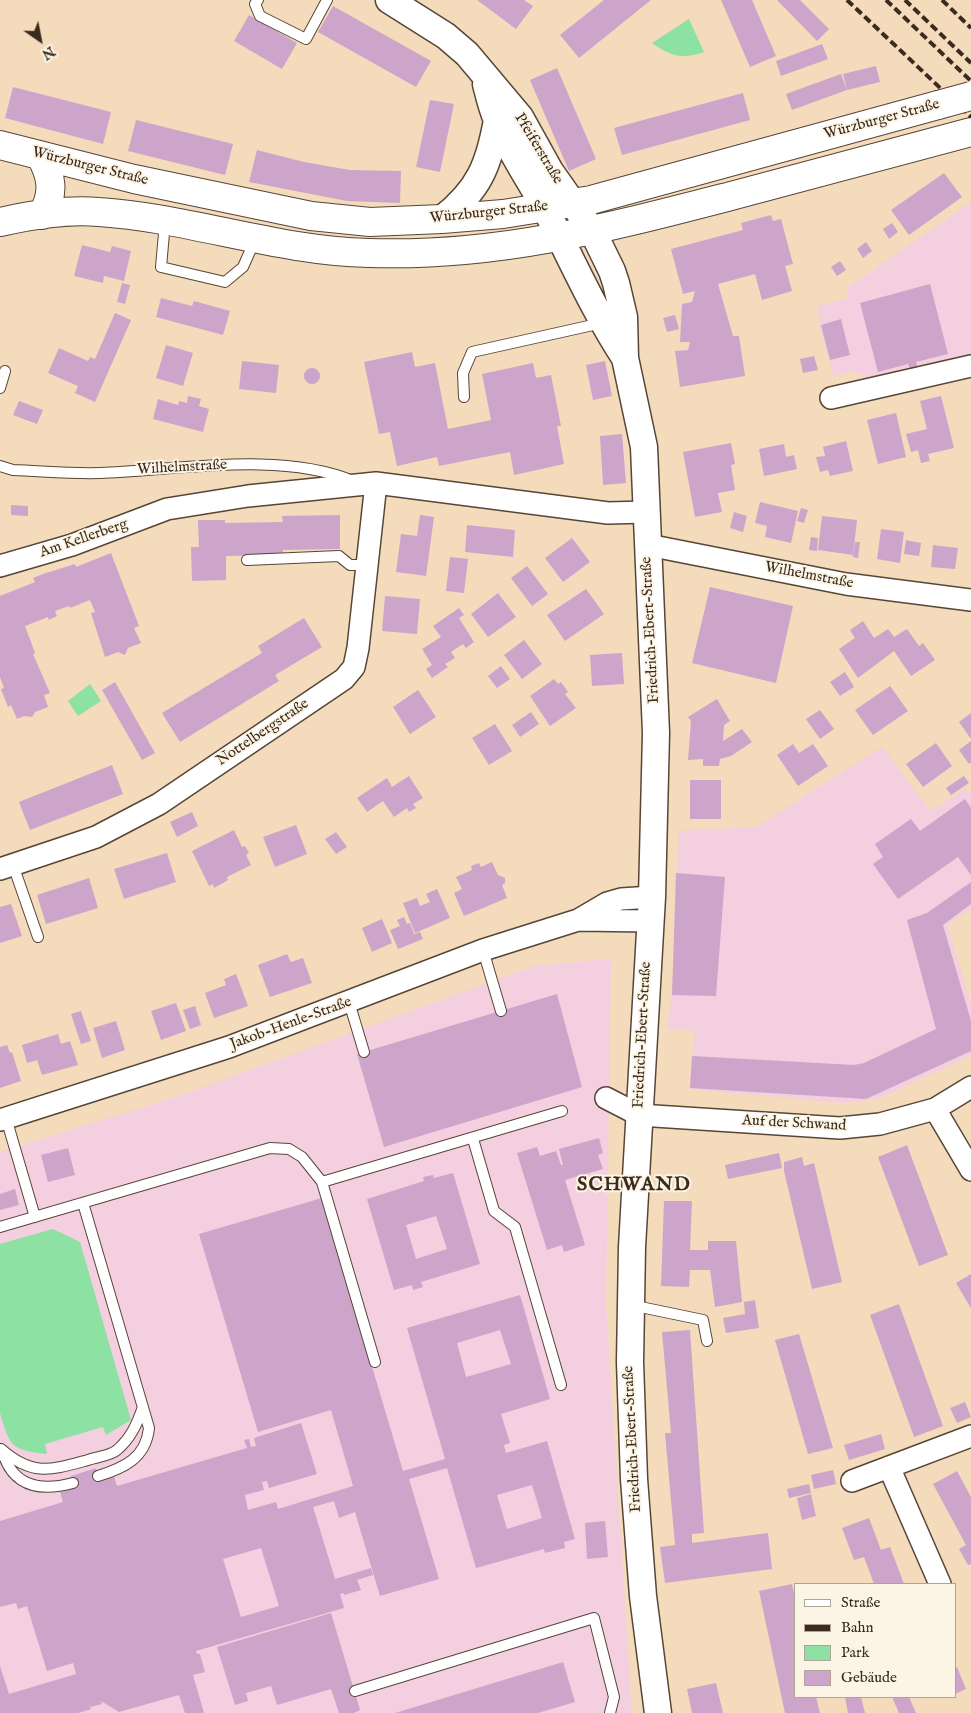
<!DOCTYPE html>
<html>
<head>
<meta charset="utf-8">
<style>
  body { margin:0 }
  #map { position:relative; width:971px; height:1713px; overflow:hidden; background:#f3dbbc; font-family:"IM FELL English",serif }
  canvas { display:block }
  .legend { position:absolute; left:794px; top:1583px; width:162px; height:115px; box-sizing:border-box; background:#fcf5e5; border:1px solid #afa495; margin:0; padding:6px 9px; list-style:none; font-size:15px; color:#3b2a1e }
  .legend li { display:flex; align-items:center; gap:10px; height:25px }
  .legend b { width:25px; border:1px solid #afa495 }
  .north { position:absolute; left:15px; top:15px; width:50px; height:50px; -webkit-text-stroke:4px #fcf5e5; paint-order:stroke; rotate:147deg; font-size:14px; font-weight:700; line-height:20px; text-align:center; color:#3b2a1e }
  .north::after { content:''; display:block; margin:auto; width:18px; height:22px; background:#3b2a1e; clip-path:polygon(50% 0,100% 100%,50% 72%,0 100%) }
</style>
</head>
<body>
<div id="map">
<canvas width="971" height="1713"></canvas>
<ul class="legend">
<li><b style="height:6px;background:#fff"></b>Straße</li>
<li><b style="height:6px;background:#3b2a1e"></b>Bahn</li>
<li><b style="height:14px;background:#8de1a2"></b>Park</li>
<li><b style="height:14px;background:#cda5ca"></b>Gebäude</li>
</ul>
<div class="north">N</div>
</div>
<script>
const context = document.querySelector('canvas').getContext('2d');
context.lineJoin = 'round';
function fill(path, color) { context.fillStyle = color; context.fill(path, 'evenodd'); }
function trace(path, color, width, dash) { context.strokeStyle = color; context.lineWidth = width; context.lineCap = dash ? 'butt' : 'round'; context.setLineDash(dash || []); context.stroke(path); }
function write(font, color, halo, rows, align = 'center') {
  context.font = font + ' "IM FELL English",serif'; context.lineWidth = 4; context.setLineDash([]); context.textBaseline = 'middle'; context.strokeStyle = halo; context.fillStyle = color; for (const [text, x, y, turn = 0] of rows) {
    context.save(); context.translate(x, y); context.rotate((+turn || 0) * Math.PI / 180); context.textAlign = isNaN(turn) ? turn : align; if (halo) context.strokeText(text, 0, 0); context.fillText(text, 0, 0); context.restore();
  }
}
fill(new Path2D(`
  M971 202V354L874 380 852 371 834 377 819 324 818 306 849 298 846 289Z
  M882 747 931 811 966 788 971 794V909L947 925 971 1003V1055L878 1099 844 1103 689 1089 695 1031 667 1029 672 995 679 831 756 827Z
  M611 959 606 1304 632 1713H0V1152L182 1095 534 966Z`), '#f3cfdf');
fill(new Path2D(`
  M689 19 704 52C683 60 670 56 652 43Z
  M90 684 101 701 78 716 68 701Z
  M53 1229 80 1242 131 1420 106 1435 103 1427 45 1444 47 1454C11 1450 10 1447 0 1413V1244Z`), '#8de1a2');
fill(new Path2D(`
  M477 0H524L533 6 516 29Z
  M604 0H651L579 58 560 35Z
  M721 0H752L776 56 750 67Z
  M777 0H800L829 29 817 41Z
  M333 6 431 61 416 87 318 32Z
  M249 15 297 43 282 69 234 41Z
  M822 44 828 59 781 76 776 61Z
  M876 66 880 82 847 90 792 110 786 94 841 74 847 90 843 74Z
  M557 68 596 159 569 171 530 80Z
  M13 87 111 112 103 144 5 118Z
  M743 93 750 120 622 155 614 128Z
  M430 100 454 104 440 172 416 167Z
  M136 120 233 144 225 175 128 151Z
  M257 150 304 162 350 170 401 171 400 203 347 201 249 182Z
  M944 173 962 197 909 235 891 210Z
  M771 215 773 221 781 219 793 264 785 266 792 291 762 300 755 274 718 284 733 336H739L745 376 680 387 675 351 688 350 690 342H680L682 304 692 302 695 291 683 294 671 249 743 230 741 223Z
  M892 223 898 232 889 239 883 229Z
  M866 242 872 251 863 258 857 249Z
  M82 245 110 252 112 246 131 251 124 281 104 276 103 283 74 276Z
  M840 261 846 270 837 276 831 267Z
  M122 283 130 285 125 304 117 302Z
  M930 284 948 354 916 362 918 368 910 369 908 364 878 372 860 303Z
  M161 298 192 306 194 301 230 311 223 335 156 317Z
  M115 313 131 320 95 402 75 393 78 386 48 373 59 348 88 361 90 357 95 359Z
  M675 315 679 329 667 332 663 318Z
  M841 319 850 355 830 360 821 325Z
  M166 345 193 353 183 386 156 378Z
  M412 352 415 367 435 363 448 429 491 420 482 374 533 363 536 378 551 375 561 426H557L564 464 514 475 510 452 439 466 437 457 397 466 390 432 379 434 364 362Z
  M814 356 818 370 803 373 800 359Z
  M242 361 279 365 276 393 239 389Z
  M605 361 612 396 593 400 586 365Z
  M304 376a8 8 0 1 1 16 0a8 8 0 1 1-16 0Z
  M188 396 201 399 199 406 209 409 203 432 153 419 158 399 178 405 179 401 187 403Z
  M941 396 954 448 928 454 930 461 921 463 918 450 911 452 906 434 927 429 920 401Z
  M19 401 43 410 37 424 13 415Z
  M896 413 906 457 878 464 867 420Z
  M622 434 626 483 603 485 600 436Z
  M846 441 853 471 830 476 828 470 820 472 816 457 825 456 823 447Z
  M731 443 735 464 731 465 735 490 718 493 722 512 695 517 683 452Z
  M784 444 786 457 794 455 797 469 764 476 759 449Z
  M760 502 798 511 791 543 765 537 767 526 755 523Z
  M11 505 28 506V516L11 515Z
  M801 508 808 510 804 523 797 521Z
  M734 512 747 516 743 532 730 528Z
  M340 515V549L283 550V555L226 556V580L192 581 191 547H199L198 520H225V523L283 522 282 516Z
  M420 515 434 517 426 576 396 572 401 534 417 536Z
  M822 516 857 520 853 555 818 550Z
  M467 525 515 530 513 557 465 552Z
  M881 529 904 532 900 563 877 559Z
  M811 537 818 538 817 551 809 550Z
  M572 538 590 562 563 582 545 558Z
  M906 540 921 543 919 556 904 554Z
  M855 542H860L858 558 853 557Z
  M933 545 958 548 955 569 931 567Z
  M111 553 139 626 134 628 141 643 128 648 125 655 118 652 105 657 91 613 95 612 90 600 70 608 69 606 55 611 57 616 49 620 48 617 25 626 35 653 33 654 50 693 44 695 48 707 35 712 32 717 24 716 17 719 11 705 8 707 1 689 4 688 0 677V596L35 582 33 578 43 574 75 564 76 567Z
  M450 557 468 559 464 593 446 591Z
  M527 566 548 594 532 606 511 578Z
  M710 587 793 606 776 683 692 663Z
  M586 589 604 614 565 641 547 615Z
  M498 593 516 617 488 637 471 614Z
  M385 596 420 599 417 634 382 631Z
  M459 608 464 615 459 618 474 642 466 648 463 644 451 652 455 658 445 664 448 667 432 678 426 669 432 665 422 649 441 637 433 626Z
  M304 618 322 647 275 675 279 681 180 742 162 713 262 653 258 646Z
  M863 621 874 638 888 629 894 637 907 629 919 646 923 643 935 660 911 676 894 651 858 678 839 649 855 638 850 630Z
  M524 640 542 664 522 679 504 655Z
  M622 653 624 684 592 686 590 655Z
  M501 666 510 679 497 688 488 676Z
  M845 672 854 687 840 696 830 682Z
  M554 679 558 684 561 682 568 692 565 694 576 708 550 726 530 696Z
  M115 682 155 753 142 760 102 690Z
  M890 686 908 711 873 735 855 710Z
  M418 690 436 717 410 734 393 707Z
  M717 699 730 721 724 725 723 741 742 729 752 742 731 756 720 759 719 766H703V759L688 760 691 721 688 717Z
  M820 710 834 729 820 739 806 719Z
  M531 712 539 724 520 737 512 725Z
  M971 713V739L959 722Z
  M495 724 512 751 489 765 472 738Z
  M971 741V762L969 764 959 750Z
  M936 743 952 766 923 787 906 764Z
  M793 744 799 753 813 744 828 766 798 786 777 755Z
  M112 765 123 794 30 830 19 802Z
  M409 776 423 798 413 804 416 808 409 812 407 808 394 817 383 801 367 812 357 798 387 778 392 787Z
  M964 776 969 783 951 795 946 788Z
  M690 780H721V819H690Z
  M965 799 971 808V875L958 857 898 899 873 864 883 857 875 844 911 819 920 831Z
  M192 812 198 826 177 837 170 822Z
  M296 825 307 854 275 867 263 837Z
  M234 830 242 847 245 846 249 853 246 855 251 865 227 877 228 880 214 888 213 884 209 886 192 851Z
  M336 832 347 847 336 854 325 839Z
  M167 853 176 882 124 899 114 869Z
  M492 862 498 875 505 878V883L502 885 507 898 464 916 454 893 462 889 456 877 472 870 471 866 479 863 481 867Z
  M676 873 725 877 716 996 672 995Z
  M89 878 98 908 46 924 37 895Z
  M971 882V904L943 925 971 1021V1051L866 1099 690 1088 692 1056 854 1065 864 1063 936 1029 907 920 927 913Z
  M437 889 450 918 415 933 403 903 417 898 420 906 430 902 426 894Z
  M11 904 22 936 0 943V907Z
  M404 917 407 924 410 923 414 934 420 932 423 939 398 949 390 930 400 926 397 920Z
  M382 919 392 943 372 952 362 928Z
  M287 954 291 962 303 958 312 983 270 997 258 965Z
  M236 974 248 1006 214 1018 205 993 226 985 224 979Z
  M557 994 582 1087 384 1147 357 1054Z
  M176 1003 186 1031 161 1040 151 1011Z
  M195 1006 201 1025 190 1029 183 1010Z
  M81 1011 91 1041 81 1044 71 1014Z
  M116 1021 125 1050 102 1058 93 1028Z
  M58 1034 61 1044 70 1041 78 1065 42 1075 37 1060 27 1063 22 1045Z
  M7 1045 10 1053 12 1052 21 1081 0 1088V1047Z
  M599 1138 603 1153 598 1155 603 1169 565 1180 585 1245 564 1252 562 1245 547 1250 517 1153 537 1147 540 1156 556 1151 561 1165H563L559 1149Z
  M907 1145 948 1255 919 1266 878 1157Z
  M68 1148 75 1175 48 1182 41 1155Z
  M779 1153 782 1168 728 1179 725 1165Z
  M802 1157 804 1166 814 1163 842 1282 812 1289 784 1171V1162Z
  M453 1173 480 1264 421 1282 423 1287 413 1290 412 1285 394 1290 367 1199 424 1181 423 1177 433 1175 434 1178ZM436 1216 447 1249 416 1259 406 1225Z
  M15 1189 19 1205 0 1210V1194Z
  M322 1198 403 1471 445 1459 407 1328 520 1295 550 1399 501 1414 510 1443 504 1445 506 1453 547 1441 575 1539 564 1542 565 1548 545 1553 544 1549 476 1568 447 1468 409 1479 439 1579 380 1596 355 1512 339 1518 334 1501 313 1507 335 1579 371 1568 373 1575 357 1580 361 1590 344 1595V1593L340 1594 344 1608 196 1651 197 1654H200L205 1672 193 1675 204 1713H185L179 1695 119 1712 101 1701 102 1704 91 1707 89 1703 91 1709 78 1713H0V1666L9 1694 76 1674 73 1663 47 1671 27 1606 18 1609 16 1603 0 1607V1521L63 1502 60 1492 74 1488 71 1476 96 1468 99 1480 114 1476 117 1486 247 1448 244 1440 249 1439 251 1447 256 1446 254 1438 301 1423 317 1474 269 1488 267 1481 262 1482 264 1490 245 1495 248 1510 276 1502 278 1509 353 1486 331 1410 258 1432 199 1234ZM500 1330 511 1364 466 1377 457 1343ZM532 1485 542 1518 507 1529 497 1495ZM261 1548 279 1606 241 1617 223 1559Z
  M664 1201H692L690 1250H708V1241H736L742 1302 715 1307 710 1270H690L689 1287 661 1286Z
  M971 1274V1308L956 1283Z
  M755 1300 759 1328 726 1333 723 1318 745 1314 744 1302Z
  M899 1304 943 1426 914 1437 870 1315Z
  M690 1330 704 1533 692 1534V1543L768 1533 772 1569 665 1583 660 1547 675 1545 665 1433H671L662 1332Z
  M799 1334 833 1448 808 1454 775 1340Z
  M965 1402 971 1417 957 1423 950 1408Z
  M881 1434 885 1449 849 1460 844 1445Z
  M833 1470 836 1484 814 1489 811 1475Z
  M957 1471 971 1497V1564L968 1565 959 1549 966 1545 933 1484Z
  M809 1484 811 1493 789 1498 787 1489Z
  M811 1494 816 1516 802 1520 797 1498Z
  M869 1518 881 1550 890 1547 904 1584H874L864 1557 854 1560 842 1528Z
  M605 1521 608 1557 587 1559 585 1523Z
  M792 1584 795 1598V1697H816L820 1713H785L782 1699 759 1591Z
  M331 1613 360 1710 354 1713H339L331 1689 277 1705 271 1686 246 1693 248 1701 235 1705 217 1647Z
  M563 1662 575 1702 538 1713H395Z
  M957 1667 966 1689 955 1694V1669Z
  M716 1683 723 1713H692L687 1689Z
  M845 1697H861L865 1713H848Z
  M892 1697H909L916 1713H899Z`), '#cda5ca');
const service = new Path2D(`
  M258 0 255 4 260 16 306 39 327 0
  M165 222 161 267 225 282 243 267 255 240
  M0 388 5 371
  M464 397 463 373 472 352 602 323
  M0 466 13 470C42 471 71 474 100 473 177 470 282 451 353 481
  M247 560 339 556 350 565H367
  M13 865 38 937
  M483 950 501 1011
  M349 1002 364 1052
  M6 1118 35 1217
  M473 1139 494 1211 515 1227 561 1385
  M322 1182 562 1111
  M83 1203 149 1428C146 1458 124 1468 98 1476
  M0 1227 270 1148 289 1149 302 1157 322 1182 375 1362
  M631 1305 703 1320 707 1341
  M1 1449C33 1477 51 1470 88 1460 96 1457 110 1456 117 1450 131 1438 137 1424 143 1407
  M2 1450C12 1486 39 1492 73 1483
  M355 1691 594 1618 614 1697 610 1713`);
const minor = new Path2D(`
  M831 398 971 366
  M648 545 846 584 971 600
  M0 566 72 545 167 509 248 496 376 483 608 513 647 512
  M0 869 96 837 159 804 344 679 354 667 358 648 376 483
  M578 920 650 921
  M606 1098 639 1115 840 1128 880 1124 935 1109 971 1087
  M935 1109 971 1170
  M0 1120 229 1047 483 950 578 920 607 903 621 899 652 897
  M889 1467 940 1584
  M852 1481 971 1436`);
const tertiary = new Path2D(`
  M389 0 446 36 467 54 520 117 550 171 593 232 612 271 616 283 624 317 625 358 644 447 656 733 652 897 632 1247 630 1362 634 1479 643 1596 658 1713
  M486 84C489 96 492 109 497 120 510 152 530 180 546 210 572 260 594 311 625 358
  M442 219C479 190 489 165 497 120`);
const primary = new Path2D(`
  M0 145 134 179 311 216 370 222 442 219 503 214 591 200 938 105
  M40 155C52 176 55 193 42 215
  M0 222C32 215 66 209 99 212 190 218 277 251 369 253 498 257 607 228 731 196 811 175 891 154 971 132`);
trace(service, '#574536', 12);
trace(minor, '#574536', 24);
trace(tertiary, '#574536', 29);
trace(primary, '#574536', 30);
trace(service, '#fff', 10);
trace(minor, '#fff', 21);
trace(tertiary, '#fff', 26);
trace(primary, '#fff', 28);
trace(new Path2D(`
  M847 0 971 117
  M886 0 971 81
  M905 0 971 63
  M942 0 971 28`), '#3b2a1e', 4, [8, 4]);
const primaryBridge = new Path2D(`
  M938 105 971 96`);
trace(primaryBridge, '#574536', 30, []);
trace(primaryBridge, '#fff', 28);
write('15px', '#3b2a1e', '#fcf5e5', [
  ["Würzburger Straße",882,120,-15],
  ["Pfeiferstraße",538,149,59],
  ["Würzburger Straße",90,167,14],
  ["Würzburger Straße",489,213,-6],
  ["Wilhelmstraße",182,468,-3],
  ["Am Kellerberg",84,539,-19],
  ["Wilhelmstraße",809,576,11],
  ["Friedrich-Ebert-Straße",651,630,-93],
  ["Nottelbergstraße",263,733,-34],
  ["Jakob-Henle-Straße",291,1024,-20],
  ["Friedrich-Ebert-Straße",643,1035,-87],
  ["Auf der Schwand",794,1124,3],
  ["Friedrich-Ebert-Straße",633,1439,-93]
]);
context.letterSpacing = '1px';
write('bold 20px', '#3b2a1e', '#fcf5e5', [
  ["SCHWAND",634,1186]
]);
context.letterSpacing = '0px';
</script>
</body>
</html>
